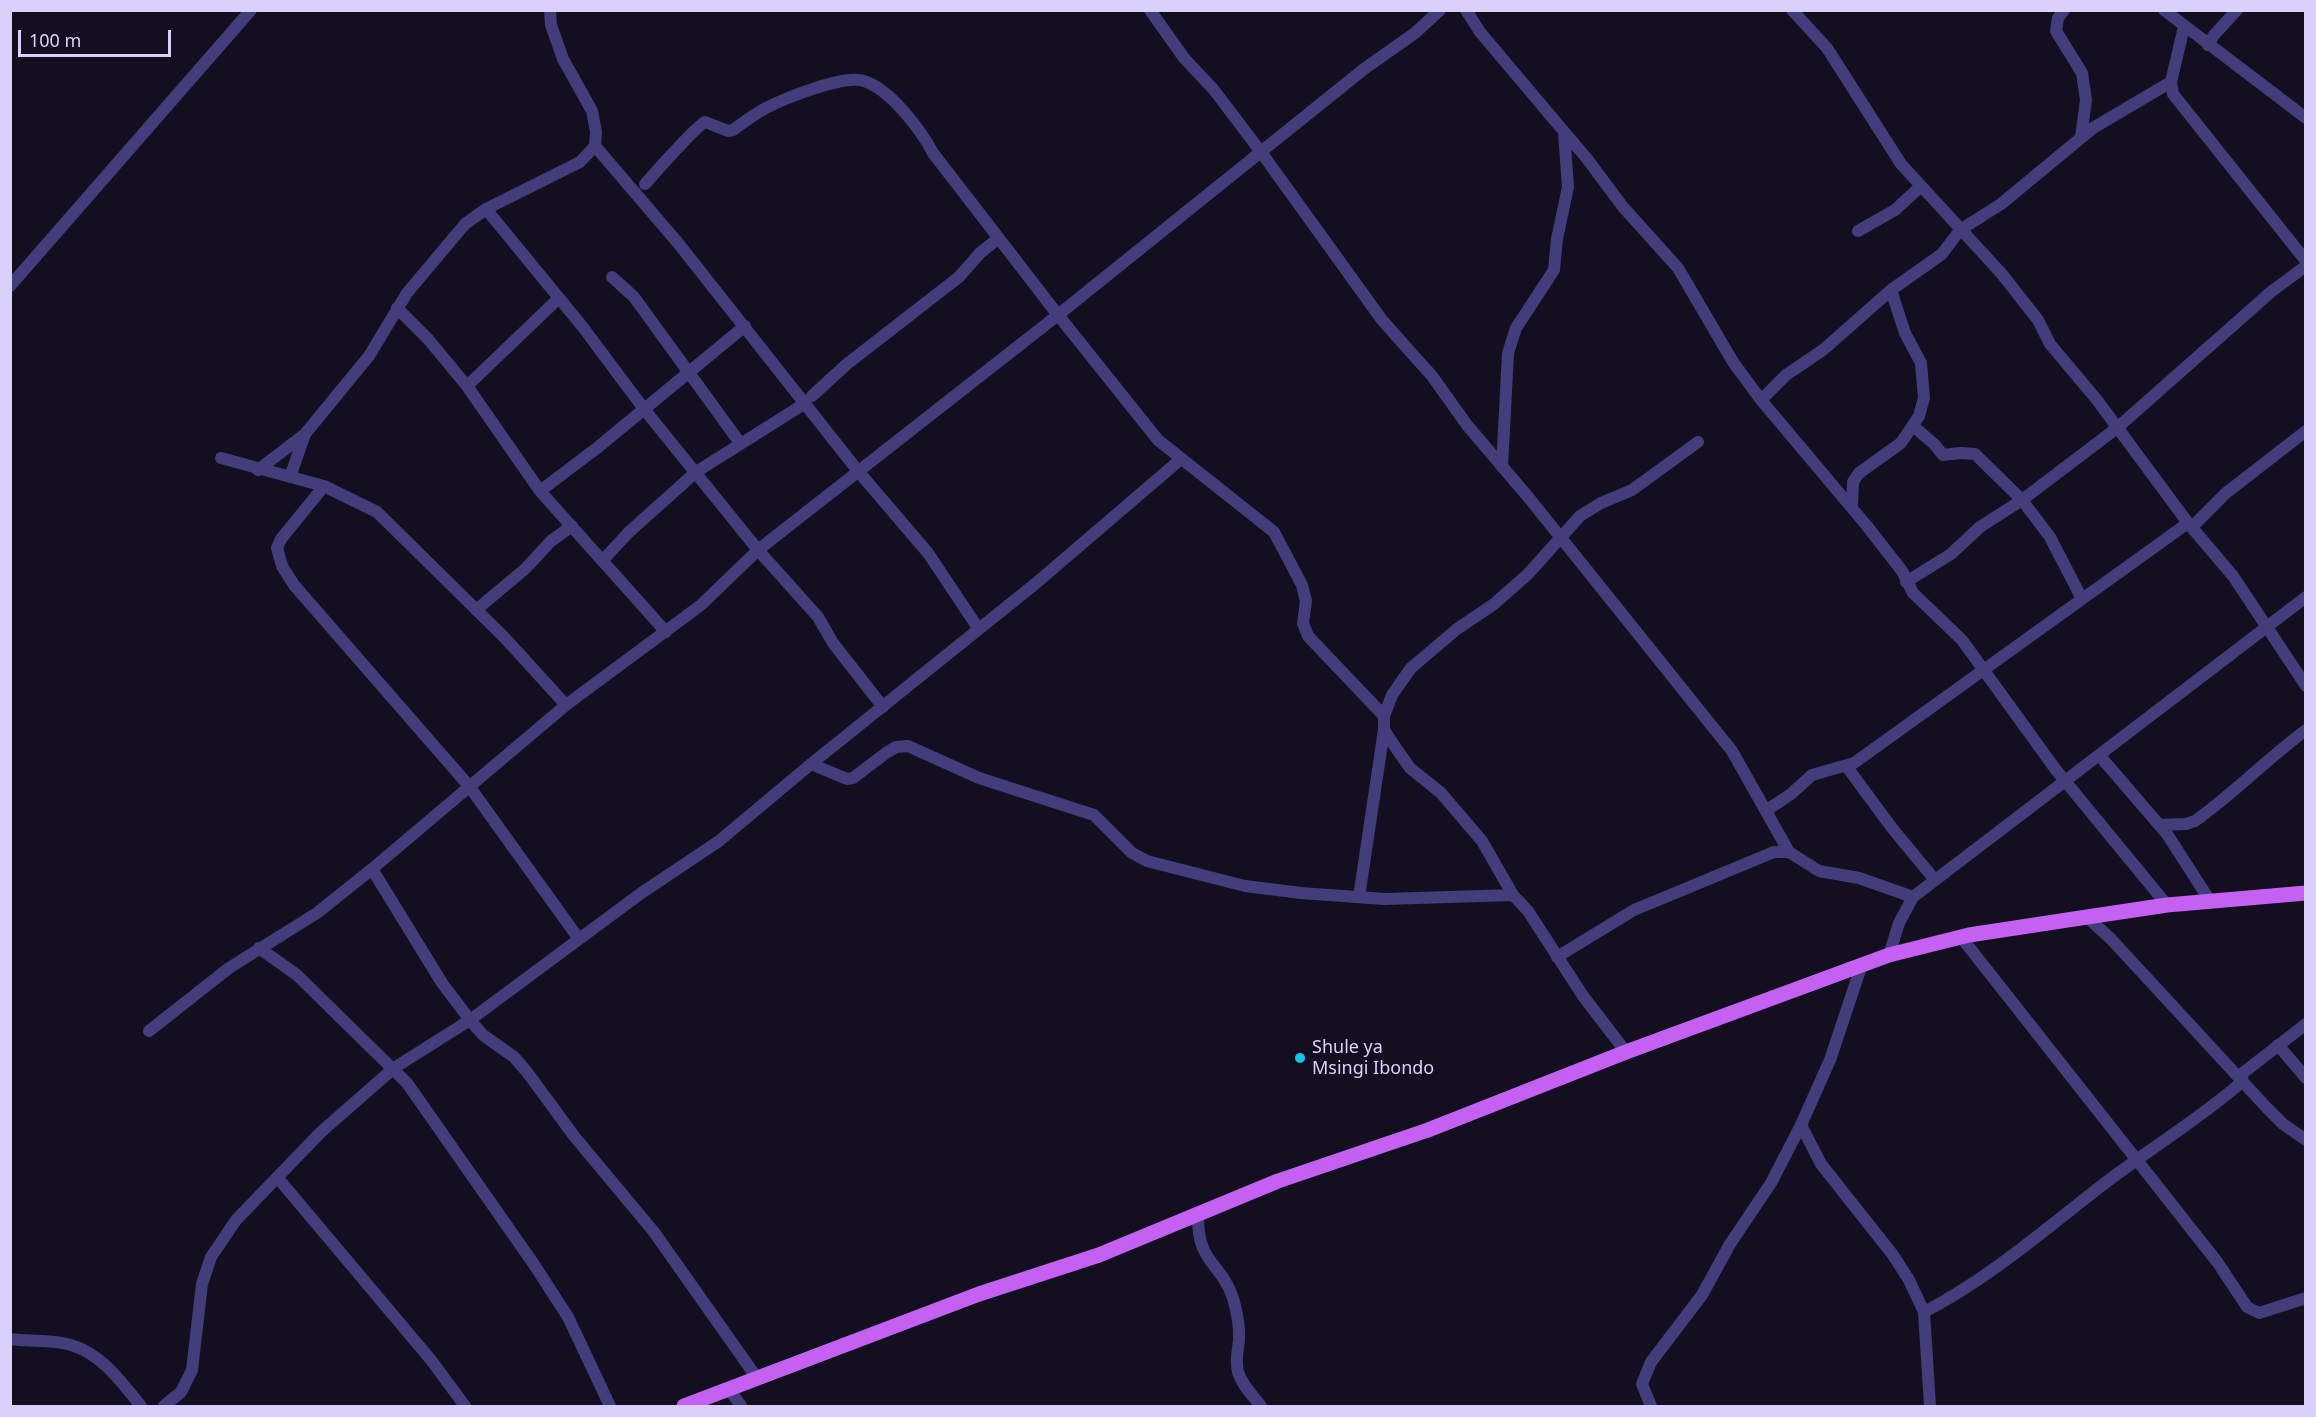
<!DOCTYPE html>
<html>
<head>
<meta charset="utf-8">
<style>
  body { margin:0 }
  #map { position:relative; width:2316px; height:1417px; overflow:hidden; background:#130f20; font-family:"Noto Sans",sans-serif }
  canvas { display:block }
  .frame { position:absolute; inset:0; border:12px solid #d9d1fb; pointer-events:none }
  .scale { position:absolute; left:18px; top:30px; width:153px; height:27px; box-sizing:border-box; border:3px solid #d9d1fb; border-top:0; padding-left:8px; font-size:18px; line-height:21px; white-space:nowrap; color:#d9d1fb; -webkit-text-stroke:4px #130f20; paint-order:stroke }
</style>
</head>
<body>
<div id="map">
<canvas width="2316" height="1417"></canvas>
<div class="frame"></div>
<div class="scale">100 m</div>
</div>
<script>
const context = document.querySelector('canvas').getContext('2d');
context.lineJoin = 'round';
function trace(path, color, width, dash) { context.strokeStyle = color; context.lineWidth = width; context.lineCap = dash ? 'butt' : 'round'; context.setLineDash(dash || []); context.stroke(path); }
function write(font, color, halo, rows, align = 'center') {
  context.font = font + ' "Noto Sans",sans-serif'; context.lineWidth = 5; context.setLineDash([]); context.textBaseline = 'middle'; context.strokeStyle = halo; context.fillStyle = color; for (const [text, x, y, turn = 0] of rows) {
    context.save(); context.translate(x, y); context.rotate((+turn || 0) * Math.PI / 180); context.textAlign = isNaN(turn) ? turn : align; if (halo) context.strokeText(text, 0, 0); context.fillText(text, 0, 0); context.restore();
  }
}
trace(new Path2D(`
  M1150 10 1184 58 1214 90 1261 152 1382 320 1432 376 1467 425 1529 498 1732 751 1789 852
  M1466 10 1480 32 1588 160 1623 207 1678 268 1733 362 1761 400 1867 526 1902 571 1913 593 1962 640 2056 770 2167 905
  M1792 10 1827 48 1901 164 2001 273 2038 320 2050 344 2097 400 2188 523 2233 576 2306 686
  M2064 10 2058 18 2056 31 2082 73 2086 100 2081 137
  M2164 10 2306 118
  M2184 27 2171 82 2173 94 2306 261
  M2208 45 2214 35 2237 10
  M595 146 678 243 858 471 928 553 978 628
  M645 184C655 173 696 126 705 122L728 131 733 130C743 123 753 115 764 109 783 99 844 74 864 81 890 89 921 130 933 153L1058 315 1158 440 1274 532 1302 585 1306 601 1303 623 1308 636 1384 716
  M486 209 582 326 644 409 758 550 818 617 833 643 883 707
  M1858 231 1895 210 1920 187
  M612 277 634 297 740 443
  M10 286 251 10
  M397 308 428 339 467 386 540 491 666 632
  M467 386 559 298
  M812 396 847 364 959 277 980 253 999 238
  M1761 400 1786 375 1823 350 1891 290 1942 254 1960 230 2001 204 2093 128 2171 82
  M1913 426 1934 444 1943 455 1960 453 1975 454 2022 500 2050 537 2082 599
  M221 458 324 486 377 512 504 637 566 705
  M1502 467 1508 353 1516 328 1554 270 1557 239 1568 187 1564 133
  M258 470 305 434
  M290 477 305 434 369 356 407 293 465 224 486 209 580 162 595 146 596 132 592 111 563 59 551 25 550 10
  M324 486 281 539 277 548 282 566 294 585 469 786 579 939
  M540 491 597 448 745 326
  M1852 507 1853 482 1859 473 1901 443 1919 416 1924 398 1921 363 1905 333 1891 290
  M2192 527 2226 493 2306 431
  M603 560 629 532 696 472 804 404
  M1906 582 1951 554 1980 527 2022 500 2117 428 2272 291 2306 266
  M476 610 525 569 551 541 572 526
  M2099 755 2167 834 2210 901
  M811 764 847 779 853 778 886 753 896 747 908 746 979 778 1094 815 1132 853 1147 861 1245 886 1301 893 1385 899 1513 895
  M1847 767 1892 828 1935 880
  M1767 810 1791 794 1812 775 1854 763 2188 523
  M2159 825 2186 824 2195 821C2234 793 2267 759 2306 730
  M372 869 442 983 470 1020 483 1035 514 1057 527 1072 574 1136 654 1232 757 1378
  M1359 897 1384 730
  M2087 917 2111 939 2266 1107 2283 1124 2306 1140
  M1961 937 2218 1263 2247 1307 2259 1313 2306 1298
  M259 948 297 975 407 1083 533 1263 568 1317 610 1406
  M1889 955 1899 923 1913 897 2306 597
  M1557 957 1634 910 1774 852H1789L1819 871 1859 878 1913 897
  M1861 967 1830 1060 1801 1125 1821 1164 1893 1255 1909 1280 1924 1312 1930 1406
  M149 1031 229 968 317 913 372 869 566 705 701 605 758 550 1058 315 1364 69 1415 33 1440 10
  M2278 1045 2306 1078
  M1626 1052 1583 996 1528 911 1513 895 1482 841 1441 793 1410 768 1398 751 1384 730V716L1392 695 1411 668 1457 629 1494 604 1528 574 1580 516 1601 503 1632 490 1698 442
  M2239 1076 2306 1024
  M277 1177 431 1360 465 1406
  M1198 1215C1197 1264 1221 1262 1233 1298 1237 1312 1240 1326 1239 1340 1238 1350 1235 1361 1238 1372 1242 1385 1253 1396 1261 1406
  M1924 1312C1986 1280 2041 1233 2096 1190 2144 1152 2196 1122 2243 1081
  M10 1339C30 1342 53 1339 71 1345 102 1354 122 1383 141 1406
  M729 1389 741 1406
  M164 1406 181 1392 192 1370 202 1284 211 1257 236 1220 321 1132 394 1068 470 1020 640 894 719 841 811 764 1035 584 1181 459
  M1651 1406 1642 1384 1651 1362 1702 1295 1730 1244 1771 1183 1801 1125`), '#433d7c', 12);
trace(new Path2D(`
  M684 1406 979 1294 1099 1255 1278 1181 1428 1130 1626 1052 1889 955 1969 935 2087 917 2167 905 2306 893`), '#c461f3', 15);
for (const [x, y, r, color] of [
  [1300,1058,6,"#12c6e7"]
]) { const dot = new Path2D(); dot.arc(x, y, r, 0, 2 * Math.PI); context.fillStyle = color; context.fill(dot); trace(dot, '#130f20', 2); }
write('18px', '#d9d1fb', '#130f20', [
  ["Shule ya",1312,1048],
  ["Msingi Ibondo",1312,1069]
], 'left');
</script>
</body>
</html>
